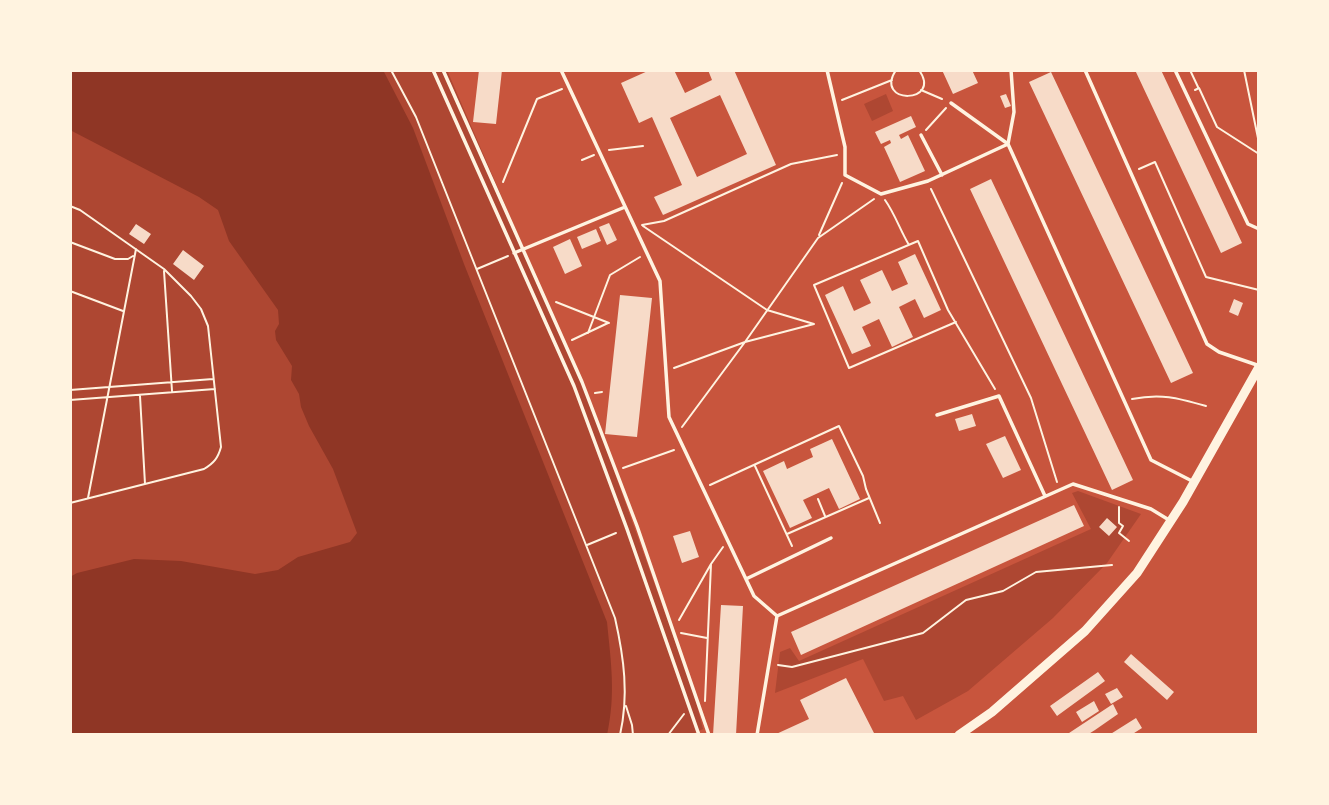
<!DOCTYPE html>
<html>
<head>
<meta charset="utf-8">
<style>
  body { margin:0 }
  #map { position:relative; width:1329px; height:805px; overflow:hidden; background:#c8553d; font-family:"Work Sans",sans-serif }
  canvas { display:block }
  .frame { position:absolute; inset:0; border:72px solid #fff3e0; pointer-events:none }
</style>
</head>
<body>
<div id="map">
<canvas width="1329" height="805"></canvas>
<div class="frame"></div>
</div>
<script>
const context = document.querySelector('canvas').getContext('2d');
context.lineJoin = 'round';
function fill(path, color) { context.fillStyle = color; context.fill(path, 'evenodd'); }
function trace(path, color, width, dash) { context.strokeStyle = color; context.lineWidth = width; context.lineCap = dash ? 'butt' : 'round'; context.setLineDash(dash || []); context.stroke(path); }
fill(new Path2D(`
  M70 70H447L585 390 694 694 703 729 690 735H70Z
  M886 94 893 111 872 121 864 104Z
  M1078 491 1141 514 1107 563 1053 618 968 691 916 720 903 696 884 701 863 659 775 693 780 652 790 648 799 661 1091 529 1072 493Z`), '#ae4732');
fill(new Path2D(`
  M70 70H383L413 128 464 264 607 622C611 663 616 694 607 735H70V577L77 573 134 559 181 561 255 574 278 570 298 557 350 542 357 533 333 469 309 426 301 407 299 394 291 380 292 366 276 340 275 331 279 324 278 310 229 241 218 210 199 197 70 130Z`), '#8f3625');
fill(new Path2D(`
  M479 70H502L496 124 473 122Z
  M650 70H674L685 93 712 80 708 70H734L776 165 663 215 654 197 682 185 652 117 639 123 621 83ZM720 95 747 154 697 177 670 118Z
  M942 70H972L978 83 953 94Z
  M1135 70H1161L1242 243 1221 253Z
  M1051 72 1193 373 1171 383 1029 82Z
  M1006 94 1011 106 1005 108 1000 96Z
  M911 116 916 127 899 135 901 139 908 135 925 171 900 182 884 147 891 143 890 140 881 144 875 132Z
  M991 179 1133 480 1112 490 970 189Z
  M609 223 617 240 607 245 599 227Z
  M136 224 151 234 144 244 129 234Z
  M596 229 601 241 582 249 577 237Z
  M570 239 582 266 565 274 553 247Z
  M183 250 204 266 194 280 173 264Z
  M915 254 941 310 924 318 915 299 899 307 913 337 892 347 879 319 862 327 871 346 852 354 825 295 843 286 854 311 871 303 860 280 882 270 892 291 908 284 898 262Z
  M620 295 652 298 637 437 605 434Z
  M1234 299 1243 303 1238 316 1229 312Z
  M972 414 976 426 959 431 955 419Z
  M1005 436 1021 470 1003 478 986 444Z
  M832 439 860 499 839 509 829 488 803 500 812 518 790 528 763 471 784 461 787 469 813 457 810 449Z
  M1074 505 1084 526 801 655 791 632Z
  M1107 518 1117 527 1109 536 1099 527Z
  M690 531 699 557 682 563 673 536Z
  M721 605 743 606 736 735H713Z
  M1131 654 1174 692 1167 700 1124 662Z
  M1098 672 1105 681 1057 716 1050 706Z
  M846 678 875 735H774L809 719 800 700Z
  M1117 688 1123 697 1111 704 1105 694Z
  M1094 701 1099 711 1082 722 1076 712Z
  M1113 704 1118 714 1095 730 1087 735H1066Z
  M1136 718 1142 728 1131 735H1109Z`), '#f7dbc8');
trace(new Path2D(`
  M391 70 416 117 615 618C624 658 629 695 620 735
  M896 70C873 105 943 104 919 70
  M1190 70 1198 87
  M1244 70 1259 143
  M921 90 942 99
  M1195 90 1199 88 1217 127 1259 154
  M842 100 892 80
  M926 130 946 108
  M609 150 643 146
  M582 160 594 155
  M1139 169 1155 162 1206 277 1259 290
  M503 182 537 99 562 89
  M931 189 1031 398 1057 482
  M885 200C895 214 900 230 909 245
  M70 206 80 210 164 269 191 296 201 309 208 326 221 447C218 458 214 463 204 469L70 503
  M642 225 664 221 791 164 837 155
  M643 226 767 310 814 324 745 342 682 427
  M819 235 842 183
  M70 242 115 259H128L133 256
  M477 269 508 256
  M164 271 172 391
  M70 291 123 311
  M556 302 609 323
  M956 322 849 368 814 285 918 241 948 310 995 389
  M588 333 610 275 640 257
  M572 340 608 323
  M674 368 745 342 818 238 874 199
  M70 390 213 379
  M595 393 602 392
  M140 396 145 484
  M1132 399C1161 393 1178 398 1206 406
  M70 400 215 389
  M755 466 792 546
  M623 468 674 450
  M710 485 839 426 863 476 866 489 880 523
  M88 498 136 249
  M818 499 825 516
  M1119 507V523L1123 526 1119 533 1129 541
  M787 534 869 498
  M587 545 616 533
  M679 620 711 564 723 547
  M681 633 707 638
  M778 665 792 667 923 633 966 600 1003 591 1036 572 1112 565
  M705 701 711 564
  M626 706 632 725 633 735
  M668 735 684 714`), '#fff3e0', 2);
trace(new Path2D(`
  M433 70 574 386 627 529 699 735
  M443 70 582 382 637 526 709 735
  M561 70 660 281 669 417 754 596 777 616
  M827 70 845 147V175L881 194 928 181 1008 144 951 103
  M1011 70 1014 112 1008 144 1151 460 1192 481
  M1085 70 1207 344 1219 352 1257 365
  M1175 70 1248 224 1259 229
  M921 135 942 175
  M514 253 625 207
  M937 415 999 396 1045 496
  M746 579 831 538
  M757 735 777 616 1073 484 1151 509 1169 520`), '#fff3e0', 3.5);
trace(new Path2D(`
  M959 735 992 712 1085 631 1137 573 1183 502 1259 367`), '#fff3e0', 9);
</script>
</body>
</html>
